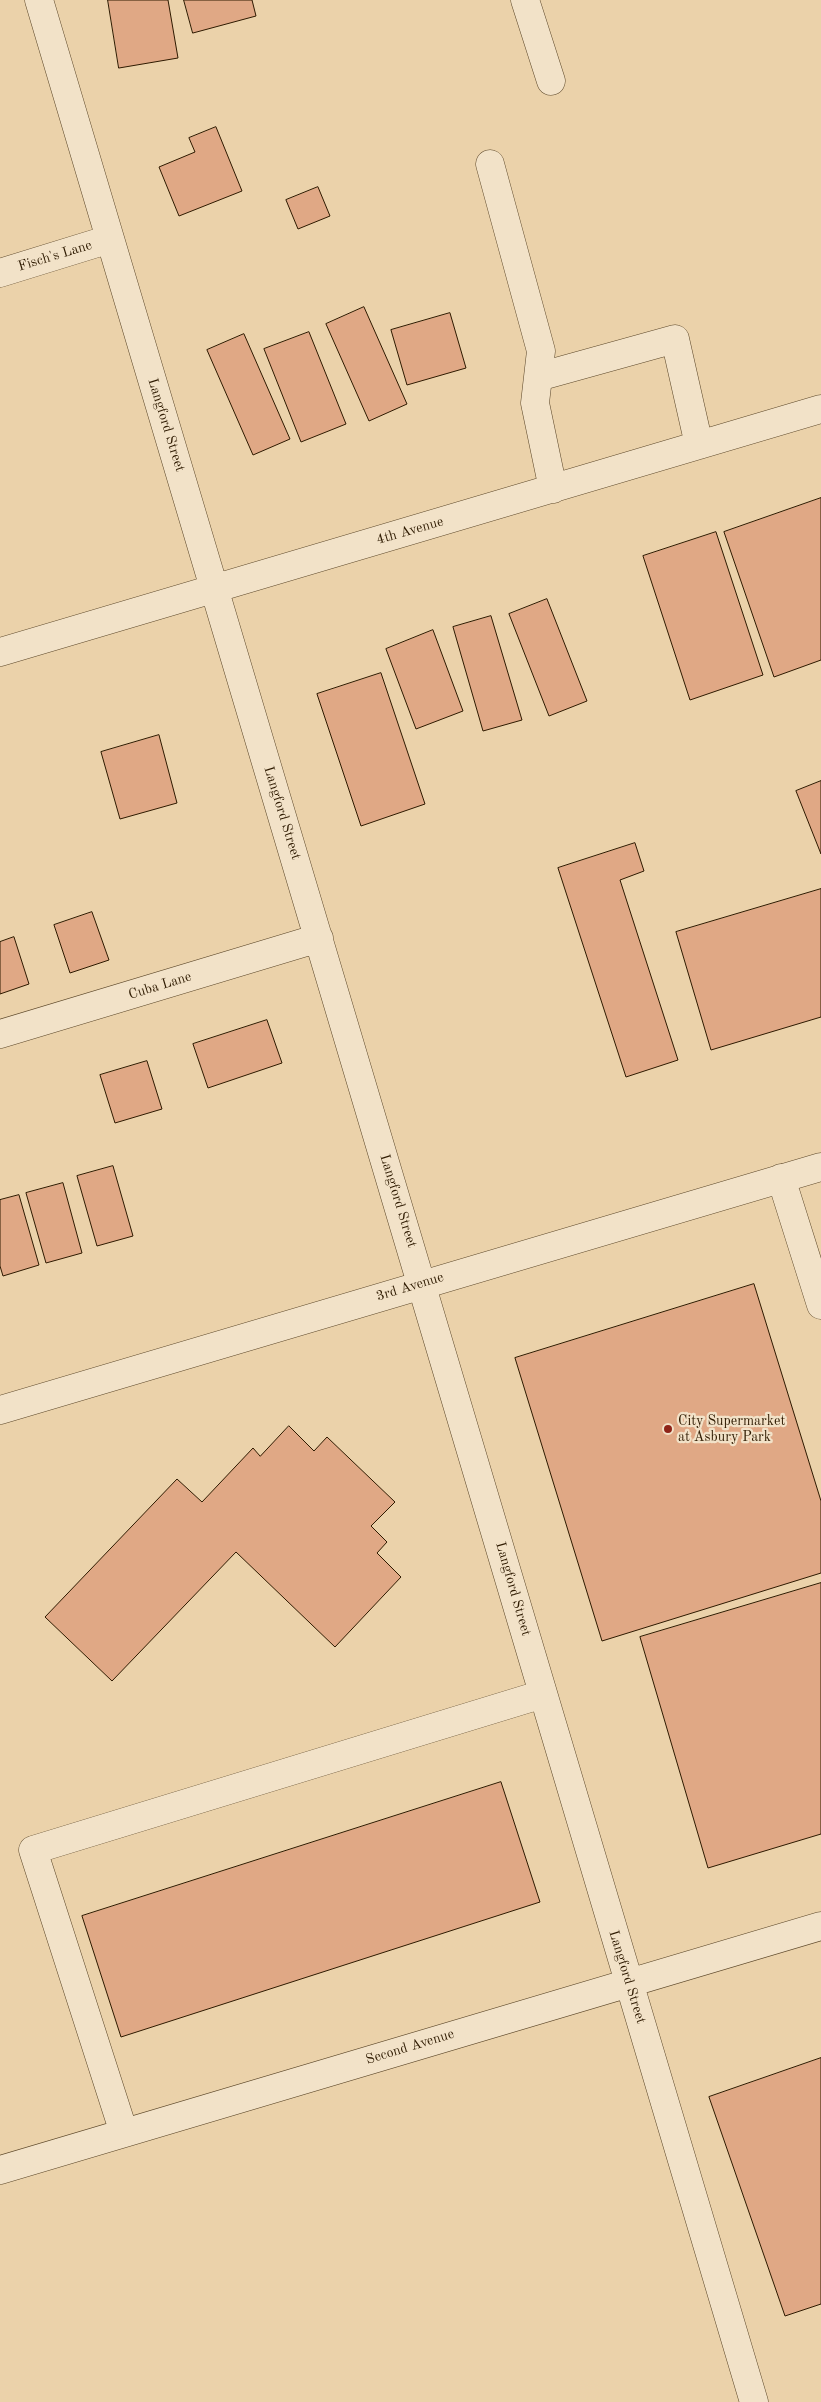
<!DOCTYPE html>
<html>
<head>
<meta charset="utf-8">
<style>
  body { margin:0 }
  canvas { display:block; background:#ebd2aa }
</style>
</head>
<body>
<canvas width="821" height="2402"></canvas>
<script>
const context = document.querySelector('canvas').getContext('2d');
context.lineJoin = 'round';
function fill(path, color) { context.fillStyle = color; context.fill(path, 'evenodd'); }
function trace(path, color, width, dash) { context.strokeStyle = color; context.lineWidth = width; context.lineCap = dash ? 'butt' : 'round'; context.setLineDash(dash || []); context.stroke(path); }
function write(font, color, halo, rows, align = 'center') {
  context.font = font + ' "Old Standard TT",serif'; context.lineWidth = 4.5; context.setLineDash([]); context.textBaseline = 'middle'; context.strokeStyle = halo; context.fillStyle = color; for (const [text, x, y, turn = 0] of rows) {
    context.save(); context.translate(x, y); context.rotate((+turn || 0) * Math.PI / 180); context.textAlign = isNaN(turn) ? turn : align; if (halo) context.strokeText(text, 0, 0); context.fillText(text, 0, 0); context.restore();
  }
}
const building = new Path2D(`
  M108 0H168L178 58 119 68Z
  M184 0H252L256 16 193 33Z
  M216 127 242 191 179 216 159 167 195 152 189 138Z
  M318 187 330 216 298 229 286 200Z
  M364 307 407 404 369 421 326 324Z
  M450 313 466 368 407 385 391 330Z
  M309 332 346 424 301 442 264 349Z
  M244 334 290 439 253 455 207 350Z
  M821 498V660L774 677 724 532Z
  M716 532 763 675 690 700 643 556Z
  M547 599 587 701 549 716 509 614Z
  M491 616 522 720 483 731 453 627Z
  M433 630 463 711 416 729 386 649Z
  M381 673 425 804 361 826 317 694Z
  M159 735 177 803 120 819 101 752Z
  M821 781V854L796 791Z
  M635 843 644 871 620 880 678 1060 626 1077 558 868Z
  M821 889V1017L711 1050 676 932Z
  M92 912 109 960 70 973 54 925Z
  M14 937 29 984 0 994V942Z
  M267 1020 282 1063 208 1088 193 1044Z
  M147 1061 162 1109 115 1123 100 1075Z
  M113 1166 133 1236 97 1246 77 1176Z
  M63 1183 82 1253 46 1263 26 1193Z
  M19 1195 39 1265 3 1276 0 1266V1200Z
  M754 1284 821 1501V1573L602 1641 515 1358Z
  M289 1426 314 1451 327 1437 395 1502 371 1526 387 1542 377 1553 401 1577 335 1647 236 1552 112 1681 45 1617 177 1479 202 1502 253 1448 260 1456Z
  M821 1583V1834L708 1868 640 1637Z
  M501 1782 540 1902 121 2037 82 1916Z
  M821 2058V2304L785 2316 709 2097Z`);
fill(building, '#e0a885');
trace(building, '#2e1a00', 1);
const minor = new Path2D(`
  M39 0 754 2402
  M525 0 551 81
  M490 164 541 351 535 403 553 489
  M0 273 110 239
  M538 377 675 339 699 445
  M0 652 821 409
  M0 1034 319 938
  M781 1178 821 1305
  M0 1410 821 1167
  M124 2133 33 1850 543 1694
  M0 2170 821 1926`);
trace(minor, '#5d482a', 29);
trace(minor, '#f2e2c8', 28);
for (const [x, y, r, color] of [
  [668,1429,5,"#8f2418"]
]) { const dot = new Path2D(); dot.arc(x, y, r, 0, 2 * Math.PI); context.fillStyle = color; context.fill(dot); trace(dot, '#f2e2c8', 2); }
write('14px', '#2e1a00', '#f2e2c8', [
  ["Fisch's Lane",55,256,-17],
  ["Langford Street",166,425,73],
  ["4th Avenue",410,531,-16],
  ["Langford Street",282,813,73],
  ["Cuba Lane",160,986,-17],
  ["Langford Street",398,1201,73],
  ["3rd Avenue",410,1287,-17],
  ["Langford Street",513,1589,74],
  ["Langford Street",627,1977,73],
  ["Second Avenue",410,2047,-17]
]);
write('14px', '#2e1a00', '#f2e2c8', [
  ["City Supermarket",678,1421],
  ["at Asbury Park",678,1437]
], 'left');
</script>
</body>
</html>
